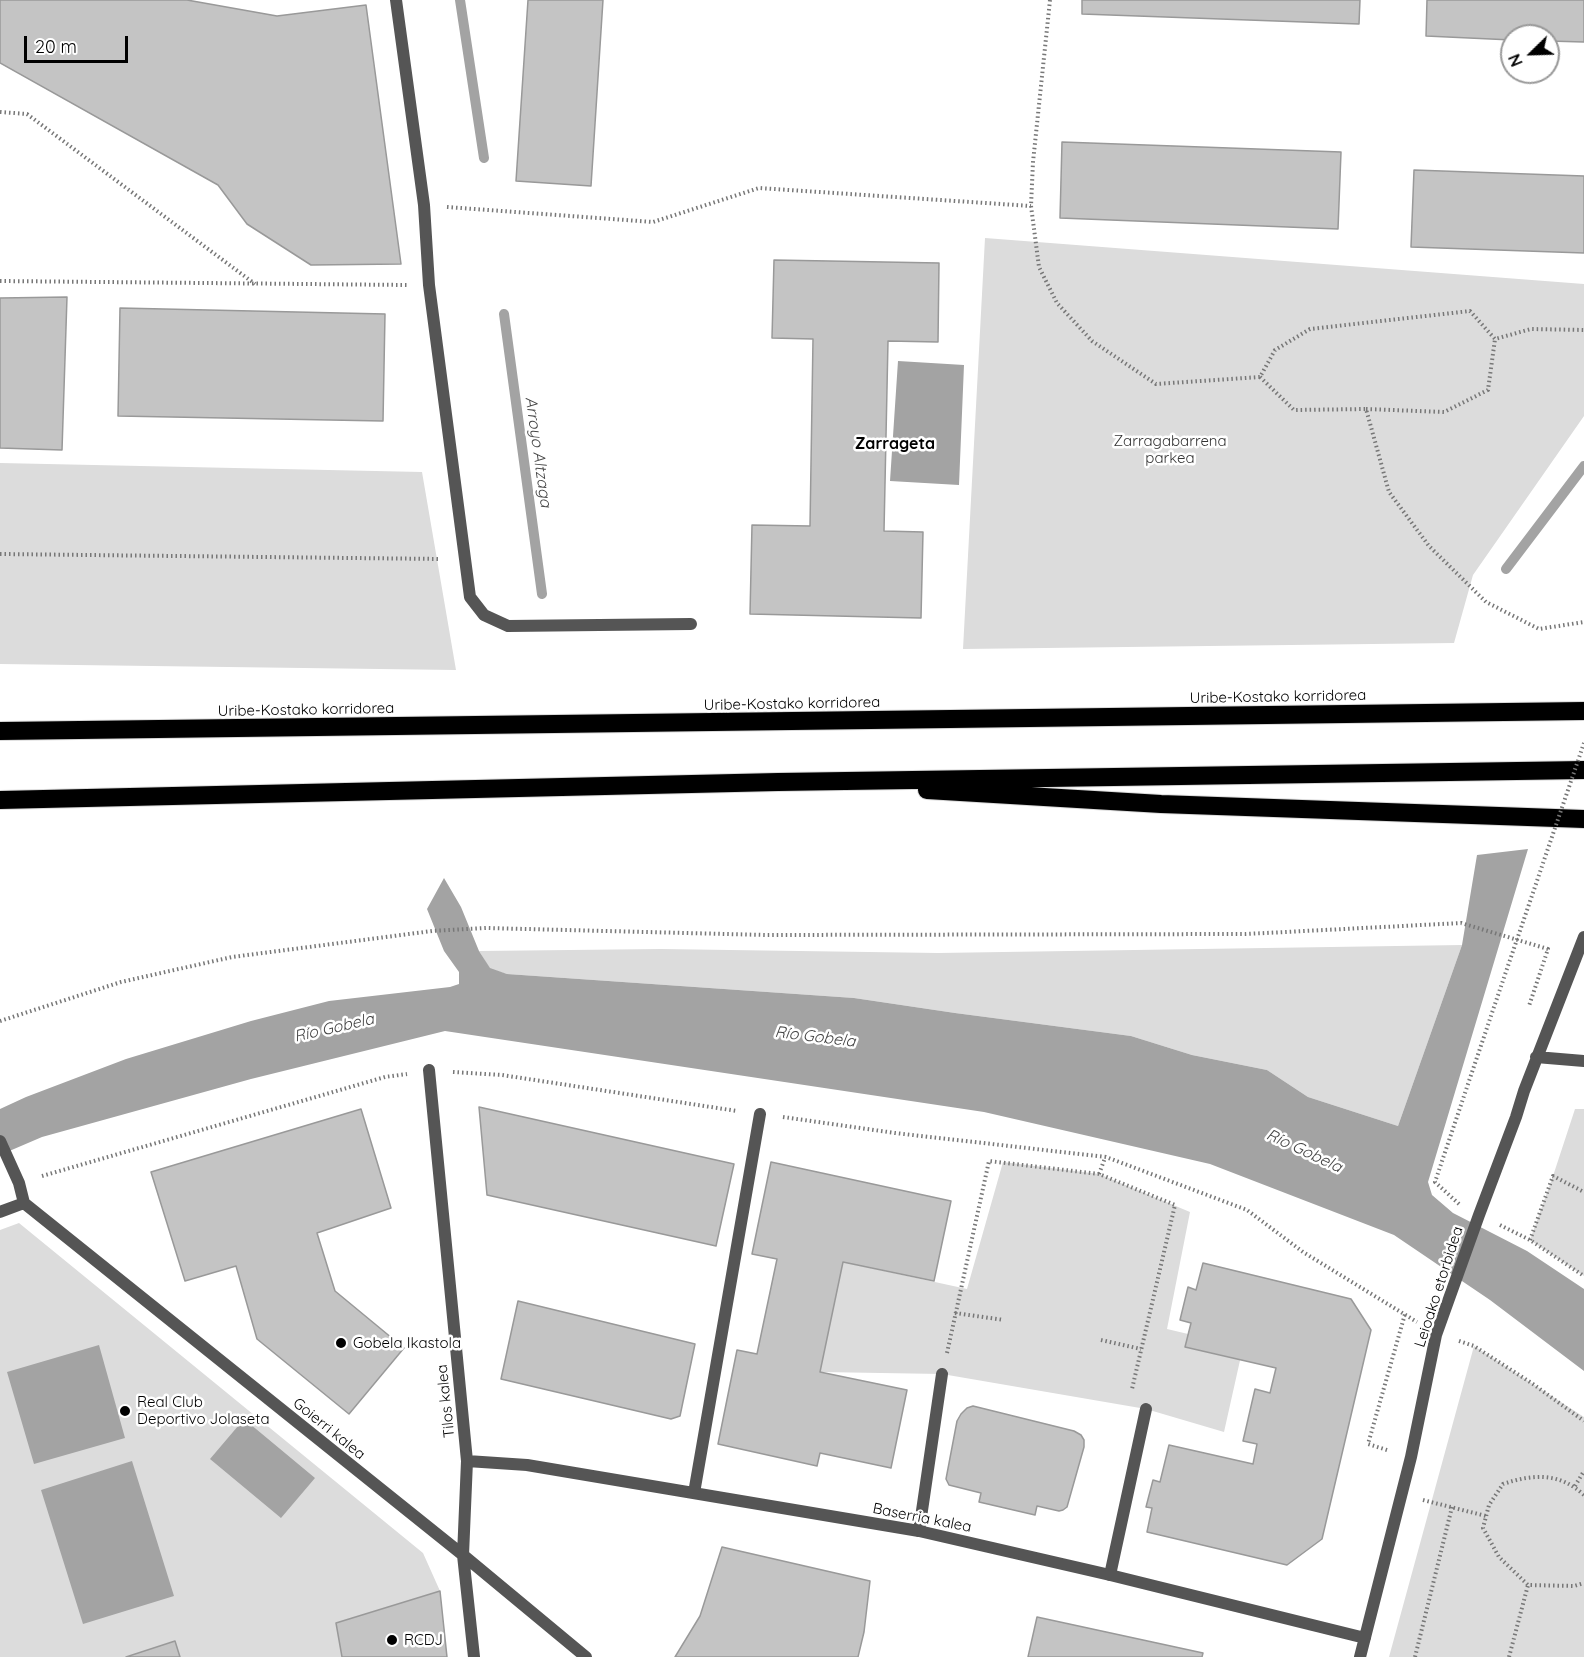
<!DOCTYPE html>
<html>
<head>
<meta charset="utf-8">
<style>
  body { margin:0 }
  #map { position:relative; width:1584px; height:1657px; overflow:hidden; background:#fff; font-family:Quicksand,sans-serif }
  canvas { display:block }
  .north { position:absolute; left:1500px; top:24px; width:60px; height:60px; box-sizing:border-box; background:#fff; border:2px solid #999; border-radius:50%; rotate:247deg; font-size:16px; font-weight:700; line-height:24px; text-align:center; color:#000 }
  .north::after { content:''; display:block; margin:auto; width:21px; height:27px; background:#000; clip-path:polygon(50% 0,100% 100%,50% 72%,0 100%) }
  .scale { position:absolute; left:24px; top:36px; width:104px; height:27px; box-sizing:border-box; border:3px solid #000; border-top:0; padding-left:8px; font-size:18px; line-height:21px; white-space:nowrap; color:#000; -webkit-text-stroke:4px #fff; paint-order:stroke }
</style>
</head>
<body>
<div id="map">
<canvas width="1584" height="1657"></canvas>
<div class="north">N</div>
<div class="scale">20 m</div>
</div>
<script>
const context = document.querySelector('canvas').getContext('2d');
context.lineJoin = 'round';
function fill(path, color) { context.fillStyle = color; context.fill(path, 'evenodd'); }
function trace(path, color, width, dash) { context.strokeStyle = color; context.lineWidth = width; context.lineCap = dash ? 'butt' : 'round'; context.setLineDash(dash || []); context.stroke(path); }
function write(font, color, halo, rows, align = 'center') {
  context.font = font + ' Quicksand,sans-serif'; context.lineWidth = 5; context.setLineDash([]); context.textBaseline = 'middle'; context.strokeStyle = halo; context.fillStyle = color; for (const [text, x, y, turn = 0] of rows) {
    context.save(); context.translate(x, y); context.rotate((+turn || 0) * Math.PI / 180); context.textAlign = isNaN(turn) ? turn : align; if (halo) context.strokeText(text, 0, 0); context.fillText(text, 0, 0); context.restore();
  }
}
fill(new Path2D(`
  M985 238 1584 284V416L1473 575 1454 643 963 649Z
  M0 463 422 472 456 670 0 664Z
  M1462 945 1398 1126 1308 1097 1267 1070 1192 1055 1131 1036 955 1013 854 998 507 974 490 969 479 951 661 949 938 953Z
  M1575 1109H1584V1276L1530 1240 1553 1176Z
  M1003 1162 1099 1174 1190 1212 1167 1329 1243 1347 1224 1432 1146 1409 942 1374 820 1372 843 1262 967 1289Z
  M19 1223 423 1553 440 1591 447 1657H0V1230Z
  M1474 1346 1584 1417V1657H1389Z`), '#dcdcdc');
fill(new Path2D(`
  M898 361 964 365 959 485 890 481Z
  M1528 849 1428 1182 1432 1195 1453 1213 1527 1251 1584 1289V1371L1490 1300 1394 1235 1210 1164 984 1112 445 1031 251 1079 42 1137 0 1155V1109L26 1097 126 1059 251 1021 329 1001 450 987 459 984V972L444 951 427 909 444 878 461 907 479 951 490 968 507 974 854 998 955 1013 1131 1036 1192 1055 1267 1070 1308 1097 1398 1126 1462 945 1477 855Z
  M99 1345 125 1438 34 1464 7 1372Z
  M244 1419 315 1478 281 1518 210 1459Z
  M132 1461 174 1596 83 1624 41 1490Z`), '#a3a3a3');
trace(new Path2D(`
  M460 0 484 158
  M504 314 542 594
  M1506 569 1584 466`), '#a3a3a3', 10);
const building = new Path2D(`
  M0 0H187L277 16 366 5 401 264 311 265 247 224 218 185 0 63Z
  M528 0H603L591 186 516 181Z
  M1082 0H1360L1359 24 1082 14Z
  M1427 0H1584V42L1548 41V36H1512V40L1426 36Z
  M1062 142 1341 152 1338 229 1060 218Z
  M1414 170 1584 176V253L1411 247Z
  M774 260 939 263 938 342 888 341 884 531 923 532 921 618 750 614 752 525 810 526 813 339 772 338Z
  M67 297 62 450 0 448V298Z
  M120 308 385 314 383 421 118 416Z
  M479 1107 734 1164 716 1246 487 1195Z
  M361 1109 391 1208 317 1233 335 1291 404 1348 349 1414 257 1339 236 1266 185 1281 151 1172Z
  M771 1162 951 1201 934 1281 843 1262 820 1372 907 1390 891 1468 820 1453 817 1466 718 1444 737 1350 757 1354 777 1259 752 1254Z
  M1203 1263 1351 1299 1371 1330 1322 1539 1287 1565 1147 1532 1152 1508 1146 1507 1153 1480 1160 1482 1169 1445 1253 1464 1257 1444 1243 1441 1255 1389 1270 1393 1276 1368 1185 1347 1191 1323 1180 1320 1188 1287 1196 1290Z
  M518 1301 695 1344 680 1416 671 1419 501 1379Z
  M973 1406 1074 1431 1081 1435 1084 1440V1447L1067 1507 1063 1510 1059 1511 1037 1506 1035 1515 979 1502 981 1493 949 1485 946 1479 957 1421 961 1414 967 1408Z
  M722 1547 870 1581 864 1632 858 1657H675L700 1616Z
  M440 1591 447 1657H342L336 1623Z
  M1037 1617 1203 1653 1202 1657H1028Z
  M175 1641 180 1657H126Z`);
fill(building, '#c4c4c4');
trace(building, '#999', 1.5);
const highway = new Path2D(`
  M0 731 1584 711
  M927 790 1161 804 1584 819
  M0 800 778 782 1584 770`);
trace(highway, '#dbdbdb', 20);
trace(new Path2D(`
  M1050 0 1033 162 1031 206 1039 267 1057 303 1092 341 1156 384 1260 377 1275 350 1310 329 1470 311 1495 339 1531 329 1584 330
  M0 112 27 114 255 284
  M447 207 653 222 759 188 1031 206
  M0 281 407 285
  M1260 377 1294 410 1366 409 1389 492 1429 546 1486 602 1539 629 1584 622
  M1366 409 1444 412 1488 390 1495 339
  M0 554 440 559
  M0 1021 121 982 232 957 432 931 486 928 766 935 1246 934 1461 923 1548 949 1529 1006
  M453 1072 502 1075 737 1111
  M783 1117 895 1133 1106 1157 1247 1210 1303 1252 1417 1322
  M1099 1174 1105 1158
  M42 1176 385 1077 407 1074
  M1459 1204 1435 1182 1495 1004
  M1500 1225 1530 1240 1584 1276
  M1530 1240 1553 1176 1584 1192
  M955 1313 1004 1320
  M1101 1340 1141 1349
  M1459 1341 1474 1346 1533 1384 1584 1421
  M947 1353 989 1161 1099 1174 1175 1205 1132 1389
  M1387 1450 1368 1444 1405 1314
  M1575 1486 1584 1471
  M1584 1495C1559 1472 1533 1474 1503 1484L1489 1505 1483 1528 1499 1557 1528 1585 1574 1586 1584 1583
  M1423 1500 1486 1516
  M1415 1657 1452 1507
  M1509 1657 1528 1585`), '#777', 4, [1.5, 3]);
trace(new Path2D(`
  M919 1531 942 1374
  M1110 1575 1146 1409`), '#555', 12);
trace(new Path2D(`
  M396 0 424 205 429 285 470 597 484 615 508 626 691 624
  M1536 1057 1584 1061
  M429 1070 467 1461 463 1555 474 1657
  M0 1141 19 1183 24 1203
  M24 1203 463 1555 586 1657
  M0 1212 24 1203
  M467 1461 527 1465 919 1531 1110 1575 1365 1638
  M694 1493 760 1114
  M1360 1657 1411 1457 1436 1335 1479 1215 1516 1117 1524 1091 1584 937`), '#555', 12);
trace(highway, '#000', 18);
trace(new Path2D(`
  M1495 1004 1584 743`), '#777', 4, [1.5, 3]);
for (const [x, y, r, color] of [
  [341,1343,6,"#000"],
  [125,1411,6,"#000"],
  [392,1640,6,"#000"]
]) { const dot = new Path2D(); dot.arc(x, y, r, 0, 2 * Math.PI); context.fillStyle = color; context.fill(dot); trace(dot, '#fff', 2); }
write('15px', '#333', '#fff', [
  ["Zarragabarrena",1170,441],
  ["parkea",1170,458]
]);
write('15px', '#000', '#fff', [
  ["Uribe-Kostako korridorea",1278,697,-1],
  ["Uribe-Kostako korridorea",792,704,-1],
  ["Uribe-Kostako korridorea",306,710,-1],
  ["Leioako etorbidea",1439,1287,-72],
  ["Tilos kalea",446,1401,-96],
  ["Goierri kalea",329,1429,39],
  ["Baserria kalea",922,1518,11]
]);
write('15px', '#000', '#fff', [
  ["Gobela Ikastola",353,1343],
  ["Real Club",137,1402],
  ["Deportivo Jolaseta",137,1419],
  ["RCDJ",404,1640]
], 'left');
write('bold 16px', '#000', '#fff', [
  ["Zarrageta",895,444]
]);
write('italic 16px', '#444', '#fff', [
  ["Arroyo Altzaga",538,452,82],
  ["Río Gobela",334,1028,-13],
  ["Río Gobela",815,1037,7],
  ["Río Gobela",1304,1151,25]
]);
</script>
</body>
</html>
